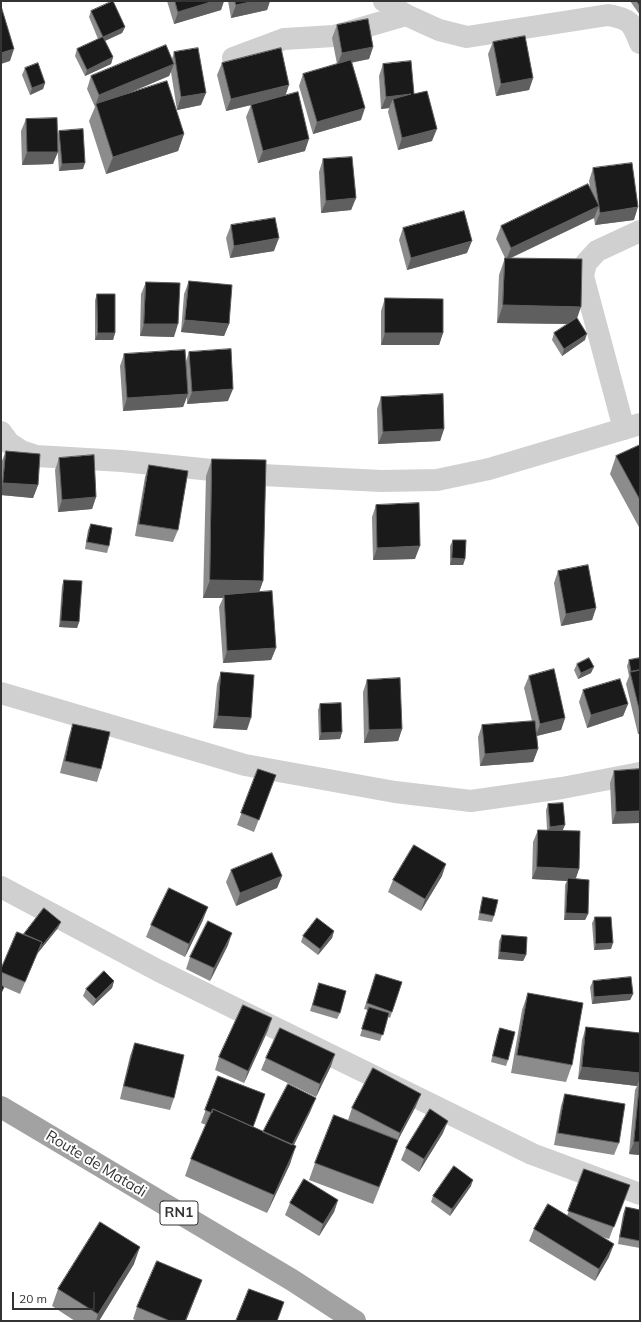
<!DOCTYPE html>
<html>
<head>
<meta charset="utf-8">
<style>
  body { margin:0 }
  #map { position:relative; width:641px; height:1322px; overflow:hidden; background:#fff; font-family:Mulish,sans-serif }
  canvas { display:block }
  .frame { position:absolute; inset:0; border:2px solid #333; pointer-events:none }
  .scale { position:absolute; left:12px; top:1292px; width:83px; height:18px; box-sizing:border-box; border:2px solid #333; border-top:0; padding-left:5px; font-size:12px; line-height:14px; white-space:nowrap; color:#333; -webkit-text-stroke:3px #fff; paint-order:stroke }
</style>
</head>
<body>
<div id="map">
<canvas width="641" height="1322"></canvas>
<div class="frame"></div>
<div class="scale">20 m</div>
</div>
<script>
const context = document.querySelector('canvas').getContext('2d');
context.lineJoin = 'round';
function trace(path, color, width, dash) { context.strokeStyle = color; context.lineWidth = width; context.lineCap = dash ? 'butt' : 'round'; context.setLineDash(dash || []); context.stroke(path); }
function fill(path, color) { context.fillStyle = color; context.fill(path, 'evenodd'); }
function write(font, color, halo, rows, align = 'center') {
  context.font = font + ' Mulish,sans-serif'; context.lineWidth = 4; context.setLineDash([]); context.textBaseline = 'middle'; context.strokeStyle = halo; context.fillStyle = color; for (const [text, x, y, turn = 0] of rows) {
    context.save(); context.translate(x, y); context.rotate((+turn || 0) * Math.PI / 180); context.textAlign = isNaN(turn) ? turn : align; if (halo) context.strokeText(text, 0, 0); context.fillText(text, 0, 0); context.restore();
  }
}
trace(new Path2D(`
  M384 1 406 15 439 30 467 37 608 15C630 19 632 22 640 43
  M233 58 284 39 334 36 406 15
  M624 429 583 276 586 263 597 251 640 231
  M1 432 9 443 21 451 36 456 122 461 262 475 381 481 437 480 489 469 640 424
  M1 693 245 765 395 792 471 801 562 788 640 773
  M1 887 159 971 532 1154 640 1194`), '#d0d0d0', 22);
trace(new Path2D(`
  M1 1107 292 1280 355 1321`), '#a2a2a2', 22);
fill(new Path2D(`
  M167 1H224L221 10 174 24Z
  M228 1H270L267 10 231 18Z
  M630 1H640V15Z
  M91 11 125 27 122 33 105 41 113 57 111 64 85 76 75 56 77 49 98 39 89 17Z
  M337 25 373 47 369 59 351 63 361 120 313 134 299 86 303 74 337 64 332 38Z
  M493 42 533 78 529 90 496 96 488 54Z
  M174 52 201 105 177 110 171 72 169 76 125 95 184 134 178 151 106 174 89 121 95 107 87 89 91 76 172 59Z
  M222 63 285 96 305 151 258 163 246 117 251 105 226 111 217 75Z
  M383 64 414 94 432 141 398 150 388 112 389 108 381 109 379 76Z
  M25 68 45 83 43 89 30 95 22 75Z
  M26 119 57 137 59 131 83 169 59 171 57 142 53 164 22 165 21 131Z
  M323 159 356 198 351 210 321 213 319 172Z
  M593 168 634 220 595 225 594 218 511 258 577 318 585 340 562 356 552 340 554 333 568 324 497 323 499 275 505 258 496 239 501 226 590 187 589 181Z
  M231 225 274 251 230 258 226 238Z
  M403 228 467 253 407 270 399 240Z
  M189 281 229 324 224 336 181 332 184 294Z
  M146 282 174 337 140 336 141 294Z
  M97 294 115 333 113 340H95V300Z
  M385 298 443 333 439 345H381V311Z
  M189 352 228 401 187 404V397L183 407 123 411 120 366 124 354 186 361Z
  M381 397 444 429 440 441 378 444 377 409Z
  M640 445V529L610 474 616 456Z
  M6 451 38 485 33 498 1 495V463Z
  M59 458 96 497 92 509 58 512 55 470Z
  M212 459 263 581 259 592 276 648 271 660 223 663 219 607 223 598H203L206 476Z
  M149 465 178 530 173 542 135 536 145 477Z
  M376 505 415 559 373 560 372 517Z
  M91 524 109 546 107 553 85 549 88 530Z
  M453 540 465 559 463 565H450V546Z
  M558 571 596 608 592 620 561 626 554 583Z
  M64 580 79 622 77 628 59 627 62 586Z
  M640 658V733L638 734 626 684 629 676 627 666 629 660Z
  M577 664 591 673 578 679 574 670Z
  M221 672 247 730 213 728 217 684Z
  M529 676 565 718 561 730 537 736 538 749 533 762 480 766 478 737 482 725 532 721 524 688Z
  M367 680 402 729 398 741 364 743 363 692Z
  M583 690 628 704 623 716 587 728 579 702Z
  M320 704 342 732 340 739 319 740 318 710Z
  M73 724 101 769 97 782 60 773 69 736Z
  M258 769 276 775 254 832 237 825Z
  M640 769 612 824 610 783 614 771Z
  M548 804 563 831 579 869 575 879 588 914 585 920H564L565 885 567 881 532 879 533 842 538 830H547L546 810Z
  M231 870 282 876 277 888 236 906 226 882Z
  M442 876 421 911 388 892 393 880Z
  M483 897 494 916 492 922 478 920 481 904Z
  M595 917 611 949 594 950 592 923Z
  M203 920 185 957 146 937 151 925Z
  M58 928 37 954 20 994 4 987 1 994V969L24 934Z
  M334 931 332 938 318 955 301 942 303 936Z
  M502 935 526 955 523 961 498 959 499 941Z
  M228 945 210 981 186 969 190 957Z
  M376 974 402 982 390 1018 388 1017 380 1041 360 1036 368 1010 364 1009Z
  M114 981 112 988 93 1006 83 996 86 989Z
  M593 981 633 994 630 1000 592 1004 590 987Z
  M317 989 340 1013 337 1019 310 1011Z
  M528 993 572 1065 566 1082 511 1073 522 1010Z
  M586 1027 640 1033V1155L629 1154 635 1090 637 1086 578 1079 582 1040Z
  M500 1028 508 1060 506 1066 491 1062 497 1035Z
  M268 1030 244 1083 215 1070 219 1057Z
  M135 1043 174 1098 170 1110 120 1099 130 1056Z
  M266 1058 331 1066 316 1097 261 1070Z
  M218 1076 253 1127 263 1132 311 1110 294 1145 290 1164 267 1213 185 1176 191 1159 206 1125 201 1123Z
  M565 1094 619 1143 614 1155 554 1145 561 1106Z
  M416 1106 398 1140 373 1204 309 1180 315 1163 351 1121 348 1120 352 1108Z
  M443 1133 419 1172 401 1160 406 1148Z
  M584 1169 630 1185 609 1239 600 1236 609 1257 595 1281 529 1241 534 1229 567 1216Z
  M471 1186 450 1216 431 1202 433 1196Z
  M338 1200 334 1212 319 1236 285 1215 290 1203Z
  M626 1207 640 1210V1248L618 1244 623 1214Z
  M134 1264 99 1321H75L52 1306 58 1289Z
  M202 1280 186 1321H137L133 1319 137 1307Z`), '#8c8c8c');
fill(new Path2D(`
  M214 1H224L221 10 174 24 178 12Z
  M255 1H270L267 10 231 18 236 5Z
  M125 27 122 33 100 43 103 37Z
  M373 47 369 59 337 65 342 53Z
  M14 49 10 61 1 64V53Z
  M113 57 111 64 85 76 87 70Z
  M174 64 169 76 97 106 96 104 99 95Z
  M533 78 529 90 496 96 501 84Z
  M45 83 43 89 30 95 32 88Z
  M289 85 285 97 226 111 231 99Z
  M206 93 201 105 177 110 181 97Z
  M411 94 393 99 389 108 381 109 386 97Z
  M365 108 361 120 313 134 317 122Z
  M437 129 432 141 398 150 402 138Z
  M184 134 178 151 106 174 113 157Z
  M309 139 305 151 258 163 263 151Z
  M27 152H58L53 164 22 165Z
  M85 163 83 169 59 171 62 164Z
  M356 198 351 210 321 213 326 201Z
  M599 206 594 218 506 260 511 248Z
  M638 207 634 220 595 225 600 213Z
  M279 238 274 251 230 258 234 246Z
  M472 241 467 253 407 270 411 258Z
  M503 305 581 307 575 324 497 323Z
  M185 320 229 324 224 336 181 332Z
  M144 324H178L174 337 140 336Z
  M98 333H115L113 340H95Z
  M385 333H443L439 345H381Z
  M587 334 585 340 562 356 564 349Z
  M233 389 228 401 187 404 192 392Z
  M188 394 183 407 123 411 127 398Z
  M444 429 440 441 378 444 383 432Z
  M3 483 38 485 33 498 1 495V488Z
  M96 497 92 509 58 512 62 500Z
  M420 546 415 559 373 560 377 548Z
  M452 558 465 559 463 565H450Z
  M210 580 263 581 257 598 224 595 223 598H203Z
  M596 608 592 620 561 626 566 614Z
  M61 621 79 622 77 628 59 627Z
  M276 648 271 660 223 663 227 651Z
  M594 667 591 673 578 679 581 673Z
  M628 704 623 716 587 728 591 715Z
  M218 716 251 718 247 730 213 728Z
  M565 718 561 730 536 736 540 724Z
  M640 727V733L638 734Z
  M402 729 398 741 364 743 369 730Z
  M342 732 340 739 319 740 321 733Z
  M538 749 533 762 480 766 485 754Z
  M640 811V823L612 824 616 812Z
  M565 825 562 832 547 833 550 827Z
  M446 864 442 876 421 911 425 899Z
  M537 867 579 869 575 881 568 878 567 881 532 879Z
  M282 876 277 888 236 906 240 893Z
  M208 907 203 920 185 957 189 944Z
  M566 913 588 914 585 920H564Z
  M61 922 58 928 37 954 20 994 25 982 42 942Z
  M334 931 332 938 318 955 320 949Z
  M232 933 228 945 210 981 214 968Z
  M613 943 611 949 594 950 596 944Z
  M500 952 526 955 523 961 498 959Z
  M114 981 112 988 93 1006 96 999Z
  M633 994 630 1000 592 1004 594 997Z
  M272 1018 268 1030 244 1083 248 1071Z
  M335 1054 331 1066 316 1097 320 1084Z
  M582 1067 640 1073V1079V1078L637 1086 578 1079Z
  M421 1094 416 1106 398 1140 373 1204 400 1133Z
  M316 1098 311 1110 287 1159 291 1147Z
  M448 1121 443 1133 419 1172 424 1159Z
  M634 1142H640V1155L629 1154Z
  M296 1146 290 1164 267 1213 274 1195Z
  M473 1180 471 1186 450 1216 452 1209Z
  M338 1200 334 1212 319 1236 323 1224Z
  M614 1244 609 1257 595 1281 599 1269Z
  M140 1247 134 1264 99 1321H96L98 1314Z
  M202 1280 186 1321H185Z`), '#5f5f5f');
const building = new Path2D(`
  M113 1 125 27 103 37 91 11Z
  M175 1H214L178 12Z
  M235 1H255L236 5Z
  M637 1H640V6Z
  M1 6 14 49 1 53Z
  M368 19 373 47 342 53 337 25Z
  M525 36 533 78 501 84 493 42Z
  M103 37 113 57 87 70 77 49Z
  M166 45 174 64 99 95 91 76Z
  M198 48 206 93 181 97 174 52Z
  M281 48 289 85 231 99 222 63Z
  M351 60 365 108 317 122 303 74Z
  M411 61 414 94 427 91 437 129 402 138 393 99 411 94 386 97 383 64Z
  M38 63 45 83 32 88 25 68Z
  M167 81 184 134 113 157 96 104Z
  M298 92 309 139 263 151 251 105Z
  M57 118 58 152H27L26 119Z
  M83 129 85 163 62 164 59 131Z
  M352 157 356 198 326 201 323 159Z
  M632 163 638 207 600 213 593 168Z
  M588 184 599 206 511 248 501 226Z
  M464 211 472 241 411 258 403 228Z
  M275 218 279 238 234 246 231 225Z
  M505 258 582 259 581 307 503 305Z
  M189 281 232 285 229 324 185 320Z
  M146 282 180 283 178 324H144Z
  M97 294H115V333H98Z
  M385 298 443 299V333H385Z
  M577 318 587 334 564 349 554 333Z
  M231 349 233 389 192 392 189 352Z
  M185 350 188 394 127 398 124 354Z
  M443 394 444 429 383 432 381 397Z
  M640 445V500L616 456Z
  M6 451 40 454 38 485 3 483Z
  M94 455 96 497 62 500 59 458Z
  M212 459 266 460 263 581 210 580Z
  M149 465 188 471 178 530 139 524Z
  M419 503 420 546 377 548 376 505Z
  M91 524 112 528 109 546 87 542Z
  M453 540H466L465 559 452 558Z
  M588 565 596 608 566 614 558 571Z
  M64 580 82 581 79 622 61 621Z
  M272 591 276 648 227 651 224 595Z
  M589 658 594 667 581 673 577 664Z
  M640 658V670L631 672 629 660Z
  M554 669 565 718 540 724 529 676Z
  M640 670V713L630 672Z
  M221 672 254 675 251 718 218 716Z
  M400 678 402 729 369 730 367 680Z
  M620 679 628 704 591 715 583 690Z
  M341 703 342 732 321 733 320 704Z
  M535 721 538 749 485 754 482 725Z
  M73 724 110 732 101 769 65 761Z
  M258 769 276 775 259 820 241 813Z
  M640 769V811L616 812 614 771Z
  M563 803 565 825 550 827 548 804Z
  M538 830 580 831 579 869 537 867Z
  M414 845 446 864 425 899 393 880Z
  M272 853 282 876 240 893 231 870Z
  M568 878 589 880 588 914 566 913Z
  M169 888 208 907 189 944 151 925Z
  M483 897 498 900 494 916 480 913Z
  M44 908 61 922 40 948 42 942 24 934Z
  M595 917H611L613 943 596 944Z
  M317 918 334 931 320 949 303 936Z
  M208 921 232 933 214 968 190 957Z
  M17 932 42 942 25 982 1 972V969Z
  M502 935 527 937 526 955 500 952Z
  M104 971 114 981 96 999 86 989Z
  M376 974 402 982 392 1012 367 1003Z
  M631 977 633 994 594 997 593 981Z
  M319 983 346 991 340 1013 313 1005Z
  M1 985 4 987 1 993Z
  M528 993 583 1003 572 1065 517 1055Z
  M243 1005 272 1018 248 1071 219 1057Z
  M369 1007 389 1013 383 1035 362 1029Z
  M586 1027 640 1033V1073L582 1067Z
  M280 1028 335 1054 320 1084 266 1058Z
  M500 1028 515 1032 508 1060 493 1056Z
  M135 1043 184 1055 174 1098 124 1086Z
  M373 1068 421 1094 400 1133 352 1108Z
  M218 1076 265 1094 253 1127 213 1109 212 1113 205 1110Z
  M640 1078V1142H634Z
  M288 1084 316 1098 292 1145 263 1132Z
  M565 1094 625 1104 619 1143 558 1133Z
  M213 1109 296 1146 274 1195 191 1159Z
  M430 1109 448 1121 424 1159 406 1148Z
  M334 1115 398 1140 379 1187 315 1163Z
  M454 1166 473 1180 452 1209 433 1196Z
  M584 1169 630 1185 614 1227 568 1211Z
  M304 1179 338 1200 323 1224 290 1203Z
  M548 1204 614 1244 599 1269 534 1229Z
  M626 1207 640 1210V1241L620 1237Z
  M100 1222 140 1247 98 1314 58 1289Z
  M157 1261 202 1280 185 1321H170L137 1307Z
  M249 1289 284 1302 277 1321H236Z`);
fill(building, '#1a1a1a');
trace(building, '#5f5f5f', 1);
for (const [x, y, w] of [
  [179,1213,38]
]) { const box = new Path2D(); box.roundRect(x - w / 2, y - 12, w, 24, 3); context.fillStyle = '#fff'; context.fill(box); trace(box, '#333', 1); }
write('bold 14px', '#333', null, [
  ["RN1",179,1213]
]);
write('15px', '#333', '#fff', [
  ["Route de Matadi",96,1164,31]
]);
</script>
</body>
</html>
